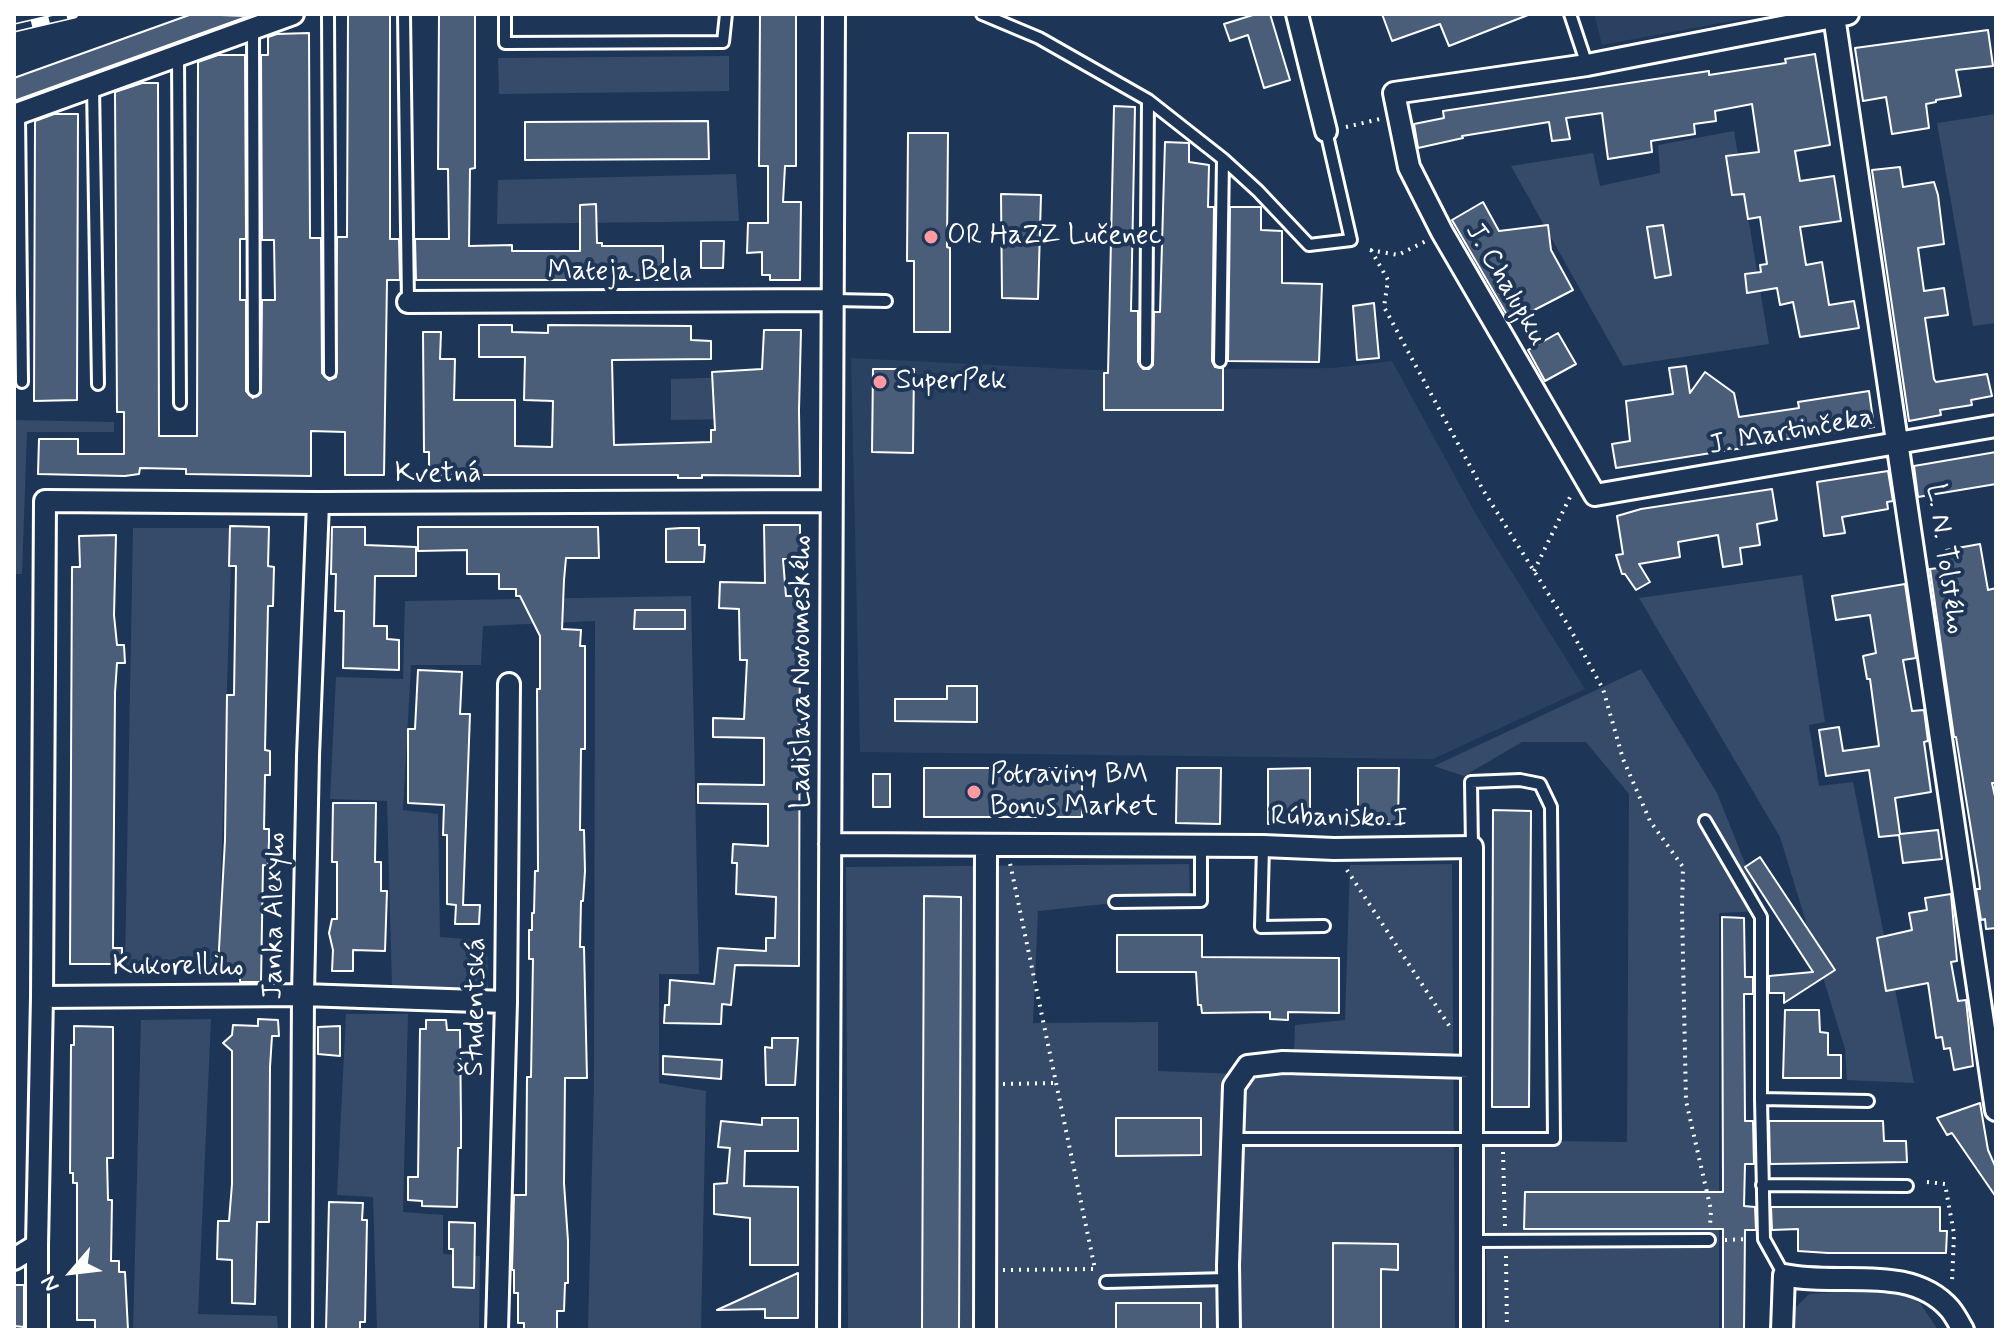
<!DOCTYPE html>
<html>
<head>
<meta charset="utf-8">
<style>
  body { margin:0 }
  #map { position:relative; width:2010px; height:1344px; overflow:hidden; background:#1d3557; font-family:Mynerve,sans-serif }
  canvas { display:block }
  .frame { position:absolute; inset:0; border:16px solid #fff; pointer-events:none }
  .north { position:absolute; left:32px; top:1232px; width:80px; height:80px; -webkit-text-stroke:6px #1d3557; paint-order:stroke; rotate:242deg; font-size:22px; font-weight:700; line-height:32px; text-align:center; color:#fff }
  .north::after { content:''; display:block; margin:auto; width:28px; height:36px; background:#fff; clip-path:polygon(50% 0,100% 100%,50% 72%,0 100%) }
</style>
</head>
<body>
<div id="map">
<canvas width="2010" height="1344"></canvas>
<div class="frame"></div>
<div class="north">N</div>
</div>
<script>
const context = document.querySelector('canvas').getContext('2d');
context.lineJoin = 'round';
function fill(path, color) { context.fillStyle = color; context.fill(path, 'evenodd'); }
function trace(path, color, width, dash) { context.strokeStyle = color; context.lineWidth = width; context.lineCap = dash ? 'butt' : 'round'; context.setLineDash(dash || []); context.stroke(path); }
function write(font, color, halo, rows, align = 'center') {
  context.font = font + ' Mynerve,sans-serif'; context.lineWidth = 8; context.setLineDash([]); context.textBaseline = 'middle'; context.strokeStyle = halo; context.fillStyle = color; for (const [text, x, y, turn = 0] of rows) {
    context.save(); context.translate(x, y); context.rotate((+turn || 0) * Math.PI / 180); context.textAlign = isNaN(turn) ? turn : align; if (halo) context.strokeText(text, 0, 0); context.fillText(text, 0, 0); context.restore();
  }
}
fill(new Path2D(`
  M1594 14H1770L1602 45Z
  M851 358 1090 370 1334 368 1392 361 1478 518 1585 689 1433 759 860 752Z`), '#2a4161');
fill(new Path2D(`
  M729 56V91L499 94 498 58Z
  M1996 114V323L1973 326 1937 123Z
  M1734 131 1769 344 1623 366 1511 166 1593 153 1600 186 1660 173 1658 145Z
  M736 174 739 221 497 224 498 180Z
  M736 377 738 419 671 420V379Z
  M14 420 114 422V432H27L22 574H14Z
  M133 528H232L218 968 125 966Z
  M1802 575 1825 722 1809 725 1819 786 1853 782 1914 1083 1847 1080 1845 1049 1780 837 1639 598Z
  M691 596 699 974H659V1083L706 1091 701 1330H588L594 1087 595 621 483 626 481 665H411L403 810 438 814 440 937 487 941 488 992 392 987 387 801 330 799 336 677 403 679 405 601Z
  M1641 669 1717 793 1764 911 1719 913V1330H1487L1485 1140 1627 1142 1629 794 1586 742H1522L1464 776 1434 766Z
  M1189 864 1190 895 1038 911 1033 1023 1158 1022V1071L1293 1076 1295 1025 1345 1020 1350 865 1452 864 1455 1330H848L846 867Z
  M346 1014H408L403 1212 443 1215V1254L480 1256 479 1330H377L373 1197 337 1195Z
  M211 1019 198 1314 277 1316 278 1330H133L141 1020Z
  M1891 1288 1920 1303 1938 1330H1789L1790 1313 1809 1294Z`), '#364b69');
const building = new Path2D(`
  M192 14 249 16 14 101V78Z
  M348 14H390V239H399L400 280H387L384 475H345V432L311 431V476L186 474V469L140 468 139 474 125 476 38 474 39 439H78V454H124V412H117L115 92 142 83H158L159 436H197L198 62 218 55H245L246 239H240V300H246V391L253 398 261 393 262 300H275L274 240H262L261 55H268V37L277 34 309 33 310 238H321L322 373 329 380 336 377 337 237H347Z
  M439 14H475V168L470 169 469 246 512 245V251H580V205L596 204 597 243H602V246H663V280H416L415 239H449L448 169H438Z
  M760 14H796V166H785L783 202H801L800 280H770V275H762V252L747 253 748 223H768V166H759Z
  M1256 14H1270L1290 80 1264 88 1248 35 1230 41 1224 24Z
  M1382 14H1528V15L1449 46 1440 24 1392 41Z
  M1988 30 1993 66 1956 70 1961 96 1936 100V102L1926 104 1929 128 1892 134 1886 97 1863 101 1855 48Z
  M1815 54 1830 145 1795 151 1800 181 1834 176 1841 221 1800 227 1806 265 1822 262 1829 305 1854 301 1859 328 1800 337 1793 302 1780 305 1777 288 1747 293 1745 274 1761 272 1760 265 1767 264 1760 217 1748 219 1744 194 1732 195 1726 156 1759 152 1752 104 1715 111 1716 121 1694 124 1695 134 1651 141 1652 152 1608 159 1602 113 1566 118 1570 139 1552 141 1549 122 1462 136 1463 138 1418 148 1414 124 1444 118 1443 111 1709 71V75L1786 63 1785 59Z
  M1114 106 1135 107 1131 311H1138V362L1143 369H1149L1153 365 1154 312H1160L1165 142 1189 143V162L1209 165 1208 207H1214L1212 361 1215 367 1223 368V410H1104V373H1108Z
  M54 114H78L77 400 34 401 35 121Z
  M708 121 709 159 525 160V122Z
  M908 133H948L947 247 950 248V332H914V261H907Z
  M1900 167 1903 187 1934 182 1938 195 1944 244 1918 248 1924 291 1944 288 1948 315 1925 318 1934 379 1936 382 1987 374 1992 396 1971 400 1972 405 1940 410 1941 415 1909 421 1872 170Z
  M1001 194 1041 195 1038 299 1002 298Z
  M1483 202 1499 231 1548 225 1551 250 1573 290 1511 322 1452 220Z
  M1230 207H1261V230L1282 231V283L1322 284 1319 362 1228 361Z
  M1663 225 1671 275 1655 278 1647 227Z
  M701 241H724L723 268H701Z
  M1374 303 1379 358 1357 360 1353 306Z
  M479 325H512V332L548 333V325L691 326V340L711 341V359L612 360 614 445 711 442V430H715L712 372 762 369 764 330H801L799 410 800 476 702 475V478H678V475H429V452H424L423 332H441L440 359H455L454 400H515V446L552 447 553 401 524 400 525 357H479Z
  M1558 333 1576 364 1545 381 1528 350Z
  M1686 366 1690 393 1705 372 1734 393 1739 417 1799 408 1798 402 1869 391 1874 427 1743 445V448L1616 468 1612 444 1630 441 1626 401 1673 394 1669 368Z
  M873 369H914L913 453 872 452Z
  M1996 452V484L1918 497 1914 466Z
  M1888 471 1893 501 1887 502 1888 509 1842 517 1845 533 1824 536 1817 482Z
  M1772 489 1777 520 1757 524 1760 545 1740 548 1742 564 1723 567 1718 535 1678 542 1680 557 1639 564 1650 582 1636 590 1625 574H1622L1616 555 1623 554 1617 516 1641 509Z
  M764 525H800V559H783L786 596H800L799 966 735 965 731 1005 722 1004 721 1024 664 1023 665 1005H669L670 980 714 984 718 948 766 951V938H775L776 897 736 894 737 863H732L733 844 768 846V804L698 803V784L764 785V738L713 737V718L744 719 747 660H740L739 609 719 608 720 582 765 583Z
  M230 526 269 527 268 566 274 567 273 606H268L265 750 270 751V775H265L264 829H269V841L268 866 263 865 261 982H240V967H218L225 840 227 695H234L236 566H229Z
  M332 527H365V545L416 547V576H375L374 626H387V639L399 640V670L343 668 344 611H335L336 574H331Z
  M418 527H598L599 558H566L564 580 562 629 581 630 580 646H585V749H581L580 830H584L585 871 583 901H581L580 947H584L587 1078H565L564 1183 568 1241V1283H565L564 1311H557V1330H524V1323H518V1293H514V1270H512L514 1195H526L527 1077H531L533 959H529V930H532V913H534L535 871H538L537 689H540V636L520 596H516V589H499V574H467V550L418 551Z
  M681 528H699V545H705L704 562H666V529Z
  M116 535 114 615 117 645H124L125 663H117L115 693 113 948H122V964H70L72 567H80L79 536Z
  M1980 544 1988 590 1996 588V783H1992L1996 801V928L1986 929 1985 919 1981 920 1976 889H1980L1979 879 1956 737H1954L1930 569 1948 567 1946 550Z
  M1905 584 1916 658 1903 660 1912 711 1924 710 1928 741 1924 742 1931 792 1895 798 1900 834 1938 830 1942 859 1903 863 1899 835 1879 837 1869 770 1826 776 1819 730 1839 727 1843 751 1879 746 1870 679H1867L1863 656 1876 653 1870 615 1836 620 1832 596Z
  M635 610H685V629H634Z
  M418 670 462 672 460 714H470L463 905H480L479 924H455L456 905 447 904V835H443L444 805 408 803V729H415Z
  M947 686H977V722L895 721V699H947Z
  M924 768H1082V817H924Z
  M1177 768H1221L1220 824 1176 823Z
  M1310 768V824H1268V769Z
  M1358 768H1399L1398 824H1358Z
  M873 774H890V807H873Z
  M333 803H376L375 862H381V891H387L385 951 353 950V971H332L333 950 329 933 332 919H337V862H332Z
  M1493 810 1531 811 1529 1107H1492Z
  M1760 857 1835 970 1784 1003V993H1769V976L1813 972 1745 867Z
  M1951 894 1957 961 1951 962 1958 1001 1966 1000 1973 1066 1954 1070 1950 1048 1944 1049 1942 1037 1936 1038 1928 983 1886 991 1877 938 1912 930 1909 913 1927 910 1925 898Z
  M924 896 961 897 959 1330H922Z
  M1722 917 1744 918 1745 977H1753V994H1744L1745 1121H1753L1754 1164H1745L1744 1206 1755 1207 1756 1230H1745L1744 1330H1723V1229H1524L1525 1192H1723Z
  M1117 935H1202V957L1339 958V1013L1288 1012V1020L1270 1019V1012L1202 1013 1201 1005H1198L1196 972H1117Z
  M1785 1010H1819L1820 1032 1828 1033V1055H1841V1078H1783Z
  M258 1019 278 1020 279 1036H272L270 1067 269 1222H257L255 1304 232 1303V1260L217 1259 218 1221H229L232 1184V1051L223 1043 232 1035 233 1025 258 1026Z
  M426 1020H446L447 1030H460L461 1119V1148H458L457 1207 422 1206V1201L408 1200V1177H418L420 1029H426Z
  M74 1026 113 1027V1158H107L108 1200H112L111 1261H119V1272H125L128 1330H95V1320H77V1183H73V1173H70L71 1045H74Z
  M340 1026V1056L318 1054V1027Z
  M772 1038H798L795 1085H766L765 1047 772 1048Z
  M663 1056 722 1060 721 1079 663 1074Z
  M1980 1103 1988 1150 1996 1168V1197L1952 1133 1947 1135 1937 1118Z
  M762 1118H798V1151H745L744 1186 798 1187V1265H750V1218L714 1214V1184L727 1183 730 1148 718 1147 721 1121 762 1125Z
  M1116 1118H1201V1155L1116 1156Z
  M1769 1121H1883L1884 1141H1906L1907 1162 1770 1164Z
  M329 1202 363 1203 362 1220H367L365 1322H360V1330H326Z
  M1771 1207H1940V1231H1947L1946 1253H1828L1798 1251V1229L1772 1230Z
  M449 1222 475 1223 474 1288 453 1287V1249H449Z
  M1333 1243 1398 1244V1270L1381 1269V1330H1333Z
  M798 1273V1318H765V1309L717 1310Z
  M14 1285H24V1327L14 1326Z
  M1116 1303H1201V1330H1116Z`);
fill(building, '#4a5d79');
trace(building, '#fff', 2);
const service = new Path2D(`
  M328 14 330 372
  M404 14 408 302
  M505 14V43L723 42 726 14
  M982 14 1039 38 1148 100 1223 159 1258 191 1309 245 1351 240 1326 131
  M1570 14 1587 65
  M253 28 254 390
  M178 55 180 403
  M93 86 98 384
  M19 114 22 382
  M833 300 886 301
  M1220 361 1223 159
  M1146 362 1148 100
  M1705 821 1761 917V1099
  M1263 846 1261 927 1324 926
  M1115 902 1201 901V846
  M1234 1139H1554L1551 807 1540 784 1520 780 1471 782 1472 847
  M1762 1185 1907 1186
  M1473 1241 1709 1240
  M1784 1275 1764 1239 1761 1099 1868 1101
  M1106 1282 1228 1279`);
const minor = new Path2D(`
  M1297 14 1326 131
  M1848 14 1587 65 1394 93 1409 167 1442 232 1595 495 1996 426
  M1834 16 1996 1110
  M14 115 293 14
  M408 302 833 300
  M830 844 1263 846 1334 849 1472 847V1330
  M42 997 303 995 506 1002
  M37 1245V1330
  M14 1259 37 1245 42 997 45 501 318 503 831 501
  M301 1330 303 995 308 756 318 503
  M497 1330 506 1002 509 684
  M828 1330 834 14
  M985 1330 986 845
  M1229 1330 1228 1265 1234 1086 1248 1066 1283 1062 1470 1067
  M1782 1330 1784 1275C1838 1287 1910 1263 1950 1309 1955 1315 1959 1323 1963 1330`);
trace(service, '#fff', 16);
trace(minor, '#fff', 26);
trace(new Path2D(`
  M1346 127 1380 119
  M1370 250 1398 255 1426 241
  M1371 250 1388 280 1384 307 1483 490 1568 625 1603 689 1623 759 1650 821 1683 867 1682 908 1686 1101 1711 1210 1710 1226
  M1534 571 1570 497 1573 494
  M1347 870 1452 1030
  M1003 1084 1055 1083
  M1503 1152 1505 1228
  M1927 1182 1945 1184 1954 1234 1952 1282
  M1725 1240 1748 1239
  M1506 1256 1507 1330
  M1003 1270 1095 1269 1010 863`), '#fff', 4, [2, 6]);
trace(service, '#1d3557', 10);
trace(minor, '#1d3557', 20);
const rail = new Path2D(`
  M14 28 74 14`);
trace(rail, '#fff', 9);
trace(rail, '#1d3557', 6, [18]);
for (const [x, y, r, color] of [
  [931,237,8,"#ff9aa2"],
  [880,382,8,"#ff9aa2"],
  [974,792,8,"#ff9aa2"]
]) { const dot = new Path2D(); dot.arc(x, y, r, 0, 2 * Math.PI); context.fillStyle = color; context.fill(dot); trace(dot, '#1d3557', 3); }
write('28px', '#fff', '#1d3557', [
  ["OR HaZZ Lučenec",947,237],
  ["SuperPek",896,382],
  ["Potraviny BM",990,776],
  ["Bonus Market",990,808]
], 'left');
write('28px', '#fff', '#1d3557', [
  ["Mateja Bela",620,273],
  ["J. Chalupku",1505,285,60],
  ["J. Martinčeka",1791,433,-10],
  ["Kvetná",438,475],
  ["L. N. Tolstého",1944,559,82],
  ["Ladislava Novomeského",803,672,-90],
  ["Rúbanisko I",1339,819,1],
  ["Janka Alexyho",276,916,-89],
  ["Kukorelliho",178,968],
  ["Študentská",477,1007,-89]
]);
</script>
</body>
</html>
